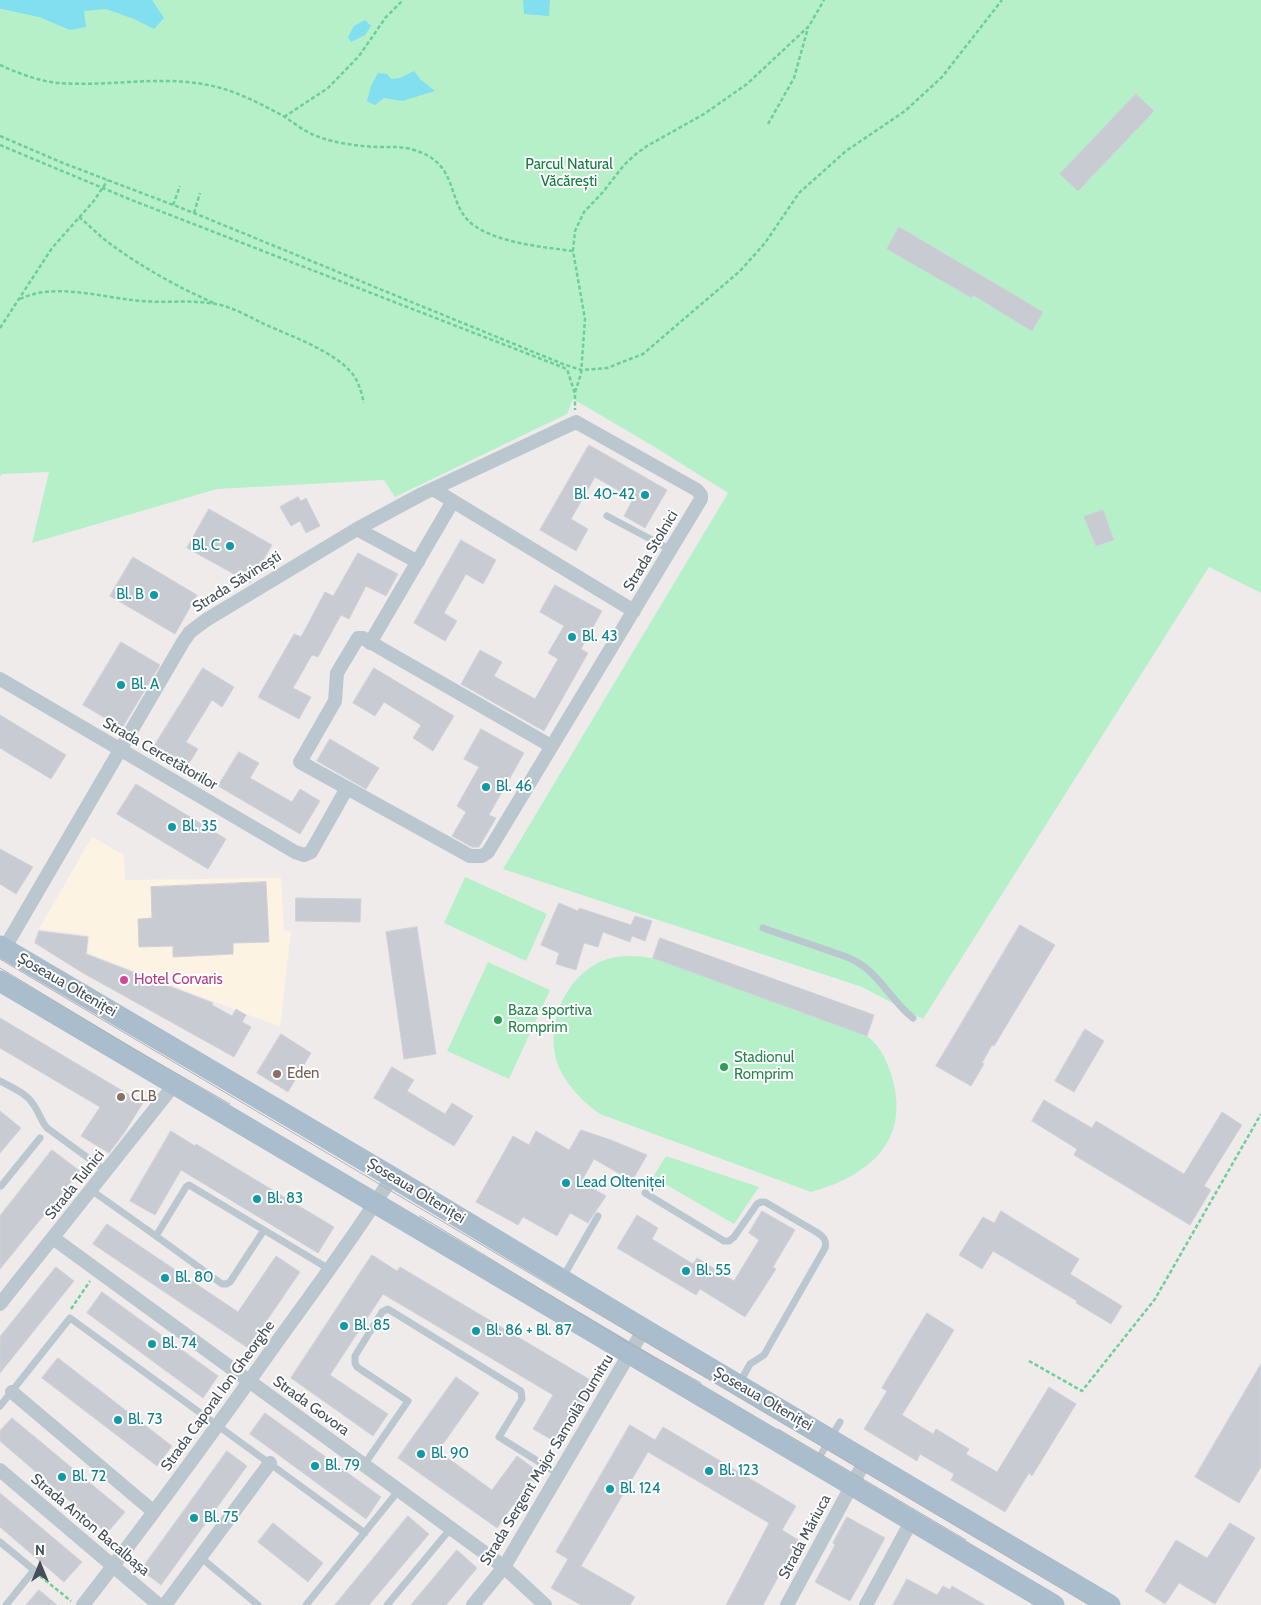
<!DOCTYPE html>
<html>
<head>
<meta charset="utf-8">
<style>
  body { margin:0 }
  #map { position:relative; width:1261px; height:1605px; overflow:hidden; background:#efebeb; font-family:Cabin,sans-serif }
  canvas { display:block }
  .north { position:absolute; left:15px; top:1540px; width:50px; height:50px; -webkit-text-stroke:4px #fff; paint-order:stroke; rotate:0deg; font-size:14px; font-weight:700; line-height:20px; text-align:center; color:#435059 }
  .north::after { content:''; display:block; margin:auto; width:18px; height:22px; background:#435059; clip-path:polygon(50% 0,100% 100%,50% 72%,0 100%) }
</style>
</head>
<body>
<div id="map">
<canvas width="1261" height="1605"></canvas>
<div class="north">N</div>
</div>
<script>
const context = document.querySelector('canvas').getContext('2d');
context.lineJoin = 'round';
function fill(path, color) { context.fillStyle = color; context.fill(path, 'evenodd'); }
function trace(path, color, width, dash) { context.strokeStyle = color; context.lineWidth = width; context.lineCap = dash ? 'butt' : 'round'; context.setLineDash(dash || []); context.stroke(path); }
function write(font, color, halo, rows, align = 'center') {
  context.font = font + ' Cabin,sans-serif'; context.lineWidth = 4; context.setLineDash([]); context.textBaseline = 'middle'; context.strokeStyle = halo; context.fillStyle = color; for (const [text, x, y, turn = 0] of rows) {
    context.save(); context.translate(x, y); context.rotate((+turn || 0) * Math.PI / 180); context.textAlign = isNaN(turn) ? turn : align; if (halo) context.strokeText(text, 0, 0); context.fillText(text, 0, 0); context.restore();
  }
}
fill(new Path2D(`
  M92 837 124 855 125 880 281 878 284 930 291 932 280 1027 88 953 89 935 39 929Z`), '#fcf3e2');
fill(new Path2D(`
  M0 0H1261V593L1209 567 923 1019 862 987 503 869 728 493 653 446 573 399 567 414 395 497 384 480 217 489 32 543 49 472 2 474 0 477Z
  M465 877 547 914 526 961 444 923Z
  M660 938 874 1015 867 1036C881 1047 887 1061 892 1077 911 1142 868 1176 811 1192L600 1114C582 1101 564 1083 557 1062 544 1020 570 966 615 957 627 955 640 956 653 958Z
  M488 962 550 990 509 1079 447 1051Z
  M666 1156 759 1187 734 1224 653 1177Z`), '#b6f0c9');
fill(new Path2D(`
  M0 0H152L164 18 154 29 134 19 106 9 84 11 86 27 70 30 39 17 2 9 0 8Z
  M523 0H550L549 16 524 14Z
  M365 20 371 26 365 35 351 42 348 37 354 26Z
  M414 71 421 80 435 91 402 101 384 98 375 105 367 101 371 86 378 73 387 74 391 79 400 78Z`), '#81dfef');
const building = new Path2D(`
  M1136 94 1154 111 1078 191 1060 174Z
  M899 227 1043 312 1032 331 973 295 972 298 887 249Z
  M589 445 667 490 645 528 624 516 633 499 595 477 571 519 588 529 576 551 540 530Z
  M298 497 301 501 306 498 320 526 306 533 300 521 291 526 280 507Z
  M209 509 272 545 250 583 187 548Z
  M1103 510 1114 540 1096 546 1084 517Z
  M461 540 496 560 483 584 466 574 444 613 457 621 445 641 414 623Z
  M358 553 398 574 386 596 366 586 349 619 341 615 318 657 312 655 293 688 311 697 299 719 258 697 294 634 301 637 325 592 333 596Z
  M133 557 197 595 175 634 110 596Z
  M555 585 602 611 581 649 588 653 544 731 461 684 480 650 502 662 494 676 535 699 558 659 548 653 564 626 540 612Z
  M121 642 160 665 122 728 83 705Z
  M203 668 234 687 222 707 212 700 186 742 198 749 184 771 151 751Z
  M374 668 454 716 433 751 413 738 421 725 384 702 375 716 353 703Z
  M0 715 66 755 51 779 0 748Z
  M481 729 524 753 489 815 496 818 479 847H472L452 836 466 812 457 806 479 767 464 759Z
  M330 739 379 768 366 789 317 761Z
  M239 752 259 763 250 778 292 802 300 789 320 801 300 834 218 786Z
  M136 784 226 839 208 869 117 814Z
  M0 849 33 867 16 894 0 884Z
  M266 882 269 942 233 943V954L173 957V946L139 947 138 919 152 918 151 887Z
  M296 898 361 899 360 922 296 921Z
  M559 903 578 911 579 908 631 925 635 916 652 921 645 941 632 936 630 942 603 932 598 947 584 943 576 970 556 964 559 953 541 945Z
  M1020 925 1055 945 994 1046 992 1045 982 1063 984 1064 971 1086 936 1066Z
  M417 927 436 1054 404 1059 386 932Z
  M39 931 88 937 86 954 213 1003 212 1005 232 1016 236 1009 246 1015 242 1022 251 1027 234 1057 83 973 35 943Z
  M660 938 874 1015 867 1036 653 958Z
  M0 1018 143 1103 124 1133 109 1153 81 1136 100 1107 0 1048Z
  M1085 1029 1104 1041 1074 1092 1055 1081Z
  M281 1034 311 1053 288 1092 257 1073Z
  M392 1067 414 1080 407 1091 445 1114 452 1103 473 1116 454 1146 374 1098Z
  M1044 1100 1092 1128 1096 1121 1184 1174 1222 1112 1242 1125 1204 1186 1211 1190 1190 1225 1074 1155 1077 1149 1032 1121Z
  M0 1111 21 1128 0 1153Z
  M581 1130 611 1140 647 1155 632 1181 594 1159 581 1182 606 1196 588 1223 570 1213 557 1236 523 1217 518 1225 476 1202 513 1136 529 1145 536 1131 569 1150Z
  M171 1131 195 1146 196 1144 334 1227 318 1253 181 1170 155 1215 130 1201Z
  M52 1150 80 1171 0 1269V1216Z
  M762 1211 795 1230 773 1267 776 1269 745 1317 700 1289 696 1295 617 1248 637 1215 658 1228 652 1239 693 1264 697 1258 734 1281 759 1240 749 1233Z
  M1001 1211 1079 1259 1070 1274 1122 1306 1111 1324 1076 1303 1077 1301 993 1251 982 1269 959 1255 983 1217 994 1223Z
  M107 1224 238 1312 276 1256 300 1272 248 1348 93 1244Z
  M372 1255 397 1271 400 1267 597 1384 561 1445 533 1429 553 1395 383 1294 330 1375 388 1414 373 1436 291 1378Z
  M56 1267 74 1281 0 1373V1337Z
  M102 1292 218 1376 203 1398 87 1313Z
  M927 1313 954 1330 902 1415 933 1434 936 1429 969 1449 966 1454 997 1472 1049 1387 1076 1404 1032 1476 1029 1473 1005 1512 951 1480 954 1474 920 1454 917 1461 864 1429 887 1391 882 1388Z
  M58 1358 172 1446 157 1466 42 1378Z
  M1261 1364V1467L1239 1503 1195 1477Z
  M456 1377 479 1393 438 1451 492 1490 517 1456 540 1473 516 1507 513 1505 497 1528 398 1458Z
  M265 1413 381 1497 366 1519 250 1434Z
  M12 1418 125 1512 107 1533 0 1441V1431Z
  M630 1425 655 1440 663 1427 796 1506 782 1530 798 1540 763 1605H726L769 1523 648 1452 581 1566 635 1597 630 1605H581L551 1588 568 1559 556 1552Z
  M227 1451 247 1466 161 1585 141 1570Z
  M0 1493 82 1562 64 1582 0 1527Z
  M408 1516 429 1534 369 1605H335Z
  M847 1517 885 1538 850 1601 815 1582 835 1545 833 1543Z
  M273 1523 323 1563 308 1582 258 1542Z
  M1230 1523 1255 1538 1215 1604 1179 1583 1165 1604 1145 1591 1176 1540 1207 1558Z
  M457 1550 477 1568 446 1605H411Z
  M907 1579 937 1595 943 1586 950 1590 952 1586 985 1605H893Z
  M39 1590 57 1605H26Z`);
fill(building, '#c8cbd1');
trace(building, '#cfd2d8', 1);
trace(new Path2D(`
  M0 65C18 73 38 81 58 83 107 87 159 75 208 85 235 90 261 104 285 117 294 123 304 131 314 135 333 143 356 146 377 147 390 147 401 146 414 150 461 164 445 202 472 224 497 243 542 247 573 251
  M284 117 328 88 359 56 386 17 403 0
  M768 124 794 78 808 28
  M0 136 63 163 189 211 563 364 581 370 607 368 643 354 740 271 765 243 799 193 846 151 905 111 942 77 1002 0
  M0 145 129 199 567 369 575 394V410
  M173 205 180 186
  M194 213 200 193
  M79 217C89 225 98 235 109 243 140 266 179 288 214 303
  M20 299C53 283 97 296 132 300 160 304 189 299 216 304 232 307 248 316 262 323 290 336 330 349 351 372 359 381 361 392 364 403
  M0 328 52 248 93 202 108 180
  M575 392 581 374 585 319 573 251 575 231 584 212 603 192 624 165 636 154 647 146 704 114 747 84 809 26 824 0
  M71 1309 90 1281
  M1029 1361 1082 1391 1155 1299 1261 1114
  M40 1576 71 1601`), '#6dcf98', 2.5, [4, 2.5]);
trace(new Path2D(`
  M607 516 671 550
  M763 928 847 957C854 960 861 964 867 969 884 983 895 1004 913 1018
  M0 1081C11 1087 26 1093 33 1104 39 1112 41 1121 47 1128L106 1171
  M1 1186 40 1138
  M91 1190 156 1236 186 1187 189 1185 329 1269
  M645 1193 724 1241H729L734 1237 757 1204 761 1202H765L818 1233C824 1237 827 1241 825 1248L764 1355 750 1364 740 1382
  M156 1236 222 1284H226L230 1282 264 1230
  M563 1277 598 1216
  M0 1406 70 1318 365 1533
  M817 1461 840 1422
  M364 1465 408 1401 357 1367 355 1363V1356L382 1312 388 1309 521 1391 522 1399 499 1437 560 1475
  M0 1542 34 1570 6 1605
  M200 1557 258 1605
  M306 1605 399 1490
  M387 1605 451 1528`), '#bbc7cf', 7);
trace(new Path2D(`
  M433 489 634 611
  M357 529 418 562
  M370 643 453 501
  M0 679 295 852 304 855 311 852 347 788
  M4 949 183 642 190 632 206 620 357 529 422 494 576 422 697 490 701 495V499L488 852 482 856H470L300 762 335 701 337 673 358 638H363L551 746
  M53 1238 504 1567 545 1605
  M0 1304 174 1085
  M12 1392 154 1512
  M0 1470 159 1605
  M83 1605C150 1519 214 1431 277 1342 316 1288 356 1234 392 1177
  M165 1605 270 1463
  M473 1605 504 1567 644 1329
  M787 1605 866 1459
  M866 1605 912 1520`), '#bbc7cf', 14);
trace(new Path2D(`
  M0 946 392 1177 644 1329 1110 1605
  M0 981 1054 1605`), '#a9bdcc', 21);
trace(new Path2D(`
  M0 959 1089 1605
  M0 968 134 1049 230 1104
  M420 1216 634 1346 701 1383
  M778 1429 966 1540`), '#adb1b6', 1);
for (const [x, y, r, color] of [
  [645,495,5,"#0f9aa8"],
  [230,546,5,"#0f9aa8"],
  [154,595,5,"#0f9aa8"],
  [572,637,5,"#0f9aa8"],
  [121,685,5,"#0f9aa8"],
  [486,787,5,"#0f9aa8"],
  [172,827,5,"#0f9aa8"],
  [124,980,5,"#d1479c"],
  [498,1020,5,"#2e9e5b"],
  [724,1067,5,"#2e9e5b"],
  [277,1074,5,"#8d6e63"],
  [121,1097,5,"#8d6e63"],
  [566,1183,5,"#0f9aa8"],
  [257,1199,5,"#0f9aa8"],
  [686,1271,5,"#0f9aa8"],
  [165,1278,5,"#0f9aa8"],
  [344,1326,5,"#0f9aa8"],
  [476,1331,5,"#0f9aa8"],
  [152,1344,5,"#0f9aa8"],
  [118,1420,5,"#0f9aa8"],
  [421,1454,5,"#0f9aa8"],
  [315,1466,5,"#0f9aa8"],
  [709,1471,5,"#0f9aa8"],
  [62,1477,5,"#0f9aa8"],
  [610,1489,5,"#0f9aa8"],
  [194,1518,5,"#0f9aa8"]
]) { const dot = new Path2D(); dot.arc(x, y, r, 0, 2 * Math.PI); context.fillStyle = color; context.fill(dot); trace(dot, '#fff', 2); }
write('15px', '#127c41', '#fff', [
  ["Parcul Natural",569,165],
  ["Văcărești",569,182]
]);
write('15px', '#0d838f', '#fff', [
  ["Bl. 40-42",635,495,"right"],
  ["Bl. C",220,546,"right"],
  ["Bl. B",144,595,"right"],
  ["Bl. 43",582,637],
  ["Bl. A",131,685],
  ["Bl. 46",496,787],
  ["Bl. 35",182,827],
  ["Lead Olteniței",576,1183],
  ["Bl. 83",267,1199],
  ["Bl. 55",696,1271],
  ["Bl. 80",175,1278],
  ["Bl. 85",354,1326],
  ["Bl. 86 + Bl. 87",486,1331],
  ["Bl. 74",162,1344],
  ["Bl. 73",128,1420],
  ["Bl. 90",431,1454],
  ["Bl. 79",325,1466],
  ["Bl. 123",719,1471],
  ["Bl. 72",72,1477],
  ["Bl. 124",620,1489],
  ["Bl. 75",204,1518]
], 'left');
write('15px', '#435059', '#fff', [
  ["Strada Stolnici",651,551,-59],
  ["Strada Săvinești",237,582,-32],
  ["Strada Cercetătorilor",160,754,30],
  ["Șoseaua Olteniței",67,985,30],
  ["Strada Tulnici",75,1185,-51],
  ["Șoseaua Olteniței",416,1191,31],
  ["Strada Caporal Ion Gheorghe",218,1396,-54],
  ["Șoseaua Olteniței",763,1399,30],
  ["Strada Govora",311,1406,36],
  ["Strada Sergent Major Samoilă Dumitru",547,1460,-59],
  ["Strada Anton Bacalbașa",90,1525,40],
  ["Strada Măriuca",805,1537,-62]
]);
write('15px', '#b23c85', '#fff', [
  ["Hotel Corvaris",134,980]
], 'left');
write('15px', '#27864d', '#fff', [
  ["Baza sportiva",508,1011],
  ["Romprim",508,1028],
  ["Stadionul",734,1058],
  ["Romprim",734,1075]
], 'left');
write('15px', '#785e54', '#fff', [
  ["Eden",287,1074],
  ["CLB",131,1097]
], 'left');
</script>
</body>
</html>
